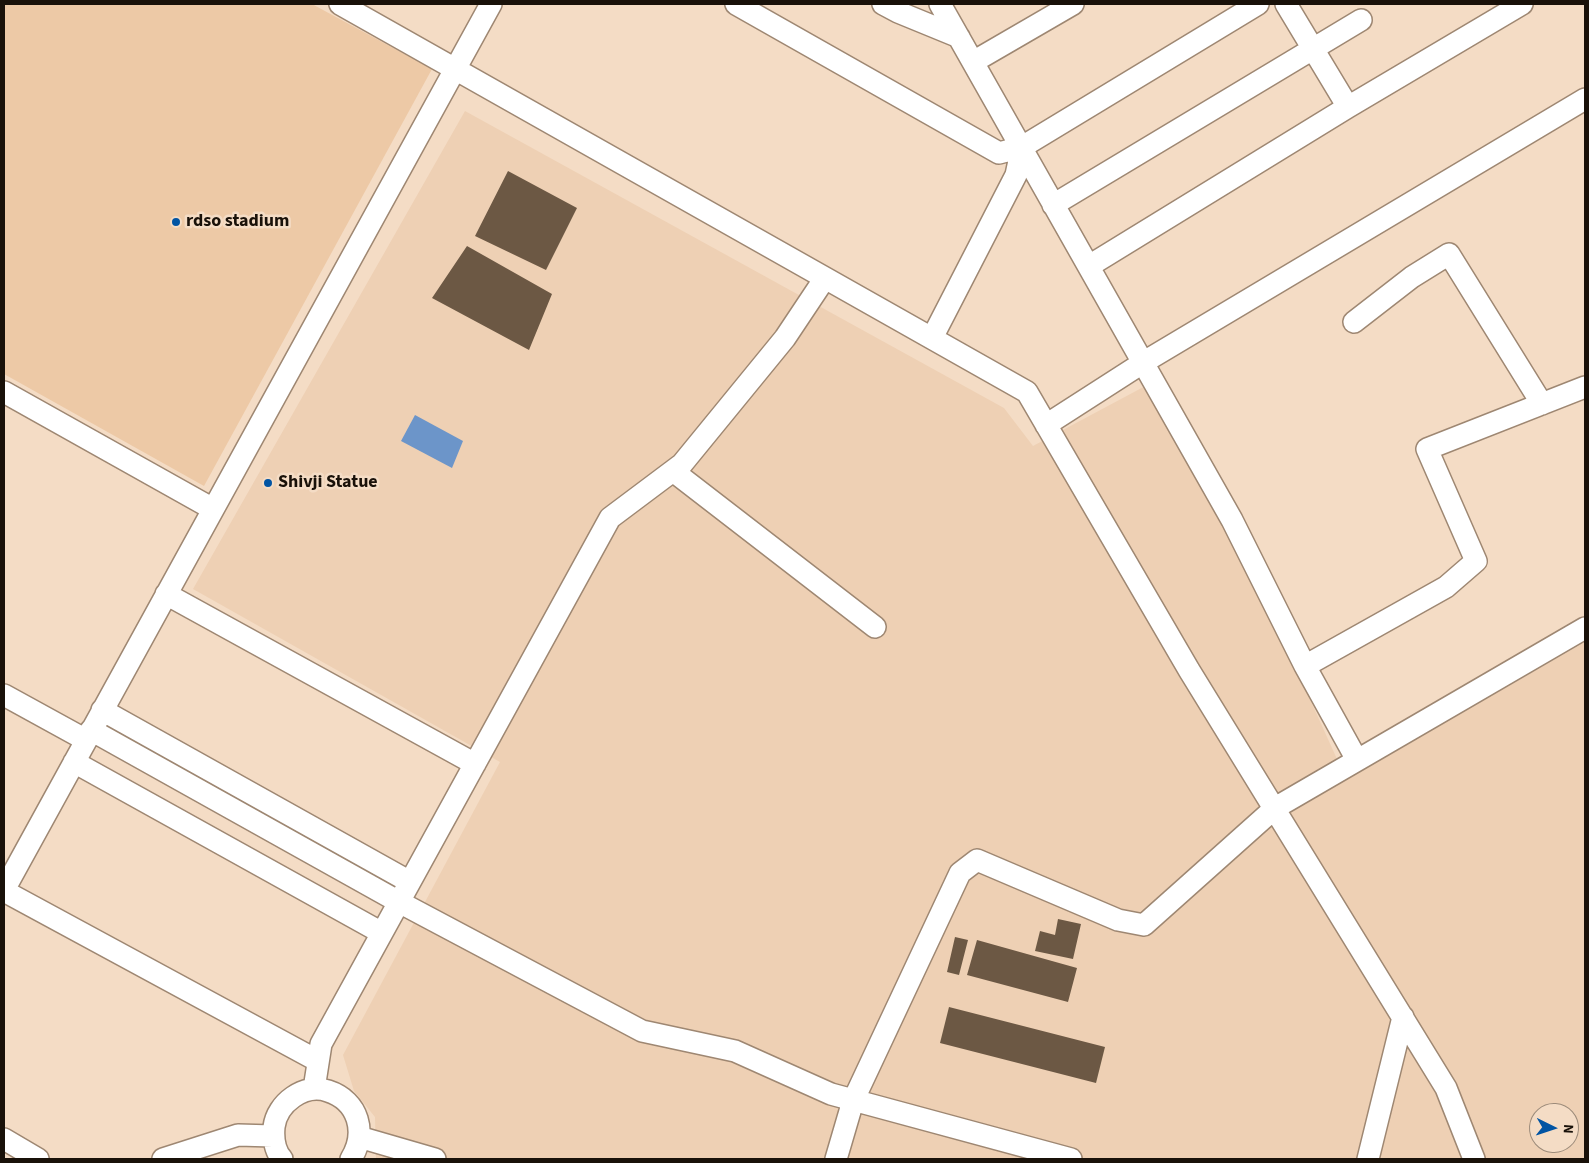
<!DOCTYPE html>
<html>
<head>
<meta charset="utf-8">
<style>
  body { margin:0 }
  #map { position:relative; width:1589px; height:1163px; overflow:hidden; background:#f4dcc5; font-family:"Source Sans 3",sans-serif }
  canvas { display:block }
  .frame { position:absolute; inset:0; border:5px solid #191109; pointer-events:none }
  .north { position:absolute; left:1529px; top:1103px; width:50px; height:50px; box-sizing:border-box; background:#f4dcc5; border:1px solid #9c8b7a; border-radius:50%; rotate:94deg; font-size:14px; font-weight:700; line-height:20px; text-align:center; color:#191109 }
  .north::after { content:''; display:block; margin:auto; width:18px; height:22px; background:#0154a3; clip-path:polygon(50% 0,100% 100%,50% 72%,0 100%) }
</style>
</head>
<body>
<div id="map">
<canvas width="1589" height="1163"></canvas>
<div class="frame"></div>
<div class="north">N</div>
</div>
<script>
const context = document.querySelector('canvas').getContext('2d');
context.lineJoin = 'round';
function fill(path, color) { context.fillStyle = color; context.fill(path, 'evenodd'); }
function trace(path, color, width, dash) { context.strokeStyle = color; context.lineWidth = width; context.lineCap = dash ? 'butt' : 'round'; context.setLineDash(dash || []); context.stroke(path); }
function write(font, color, halo, rows, align = 'center') {
  context.font = font + ' "Source Sans 3",sans-serif'; context.lineWidth = 5; context.setLineDash([]); context.textBaseline = 'middle'; context.strokeStyle = halo; context.fillStyle = color; for (const [text, x, y, turn = 0] of rows) {
    context.save(); context.translate(x, y); context.rotate((+turn || 0) * Math.PI / 180); context.textAlign = isNaN(turn) ? turn : align; if (halo) context.strokeText(text, 0, 0); context.fillText(text, 0, 0); context.restore();
  }
}
fill(new Path2D(`
  M465 111 1004 408 1033 446 1164 376 1346 779 1585 642V1159H376L375 1117 354 1091 343 1055 500 762 193 589ZM1539 1113H1569V1143H1539Z`), '#eed0b4');
fill(new Path2D(`
  M4 4H312L432 69 204 486 4 374Z`), '#edc9a6');
fill(new Path2D(`
  M415 415 463 441 452 468 401 441Z`), '#6c95c9');
fill(new Path2D(`
  M508 171 577 208 546 270 475 236Z
  M467 246 552 294 529 350 432 298Z
  M1058 919 1081 924 1073 959 1035 951 1040 931 1055 935Z
  M955 937 968 940 959 975 947 972Z
  M977 940 1077 968 1068 1002 967 975Z
  M949 1007 1105 1047 1096 1083 940 1043Z`), '#6c5844');
const minor = new Path2D(`
  M340 4 1027 392 1189 670 1446 1088 1474 1159
  M736 4 999 153 1022 147 1258 4
  M883 4 898 12 959 37
  M940 4 1232 520 1305 666
  M1286 4 1348 107
  M973 62 1073 4
  M1053 205 1361 20
  M1089 266 1348 107 1522 4
  M1354 322 1412 277 1449 254 1542 404
  M932 338 1016 175 1022 147
  M4 392 213 509
  M1046 425 1144 362 1585 99
  M673 471 875 627
  M166 594 475 764
  M4 695 86 740
  M102 710 410 882
  M91 730 399 902 642 1031 735 1051 831 1094 1071 1159
  M1357 760 1305 666 1446 587 1476 561 1427 449 1585 387
  M74 762 382 933
  M4 890 491 4
  M4 891 318 1061
  M314 1089 321 1044 610 518 682 464 785 338 825 278
  M359 1137 435 1159
  M4 1139 38 1159
  M163 1159 238 1135 273 1136
  M282 1159C275 1151 273 1138 274 1127 277 1103 304 1083 328 1091 359 1101 367 1133 351 1159
  M836 1159 853 1101 960 873 977 860 1118 920 1144 925 1275 808 1585 628
  M1368 1159 1403 1017`);
trace(minor, '#9e8772', 24);
trace(minor, '#fff', 21);
for (const [x, y, r, color] of [
  [176,222,5,"#0154a3"],
  [268,483,5,"#0154a3"]
]) { const dot = new Path2D(); dot.arc(x, y, r, 0, 2 * Math.PI); context.fillStyle = color; context.fill(dot); trace(dot, '#f4dcc5', 2); }
write('bold 18px', '#191109', '#f4dcc5', [
  ["rdso stadium",186,222],
  ["Shivji Statue",278,483]
], 'left');
</script>
</body>
</html>
